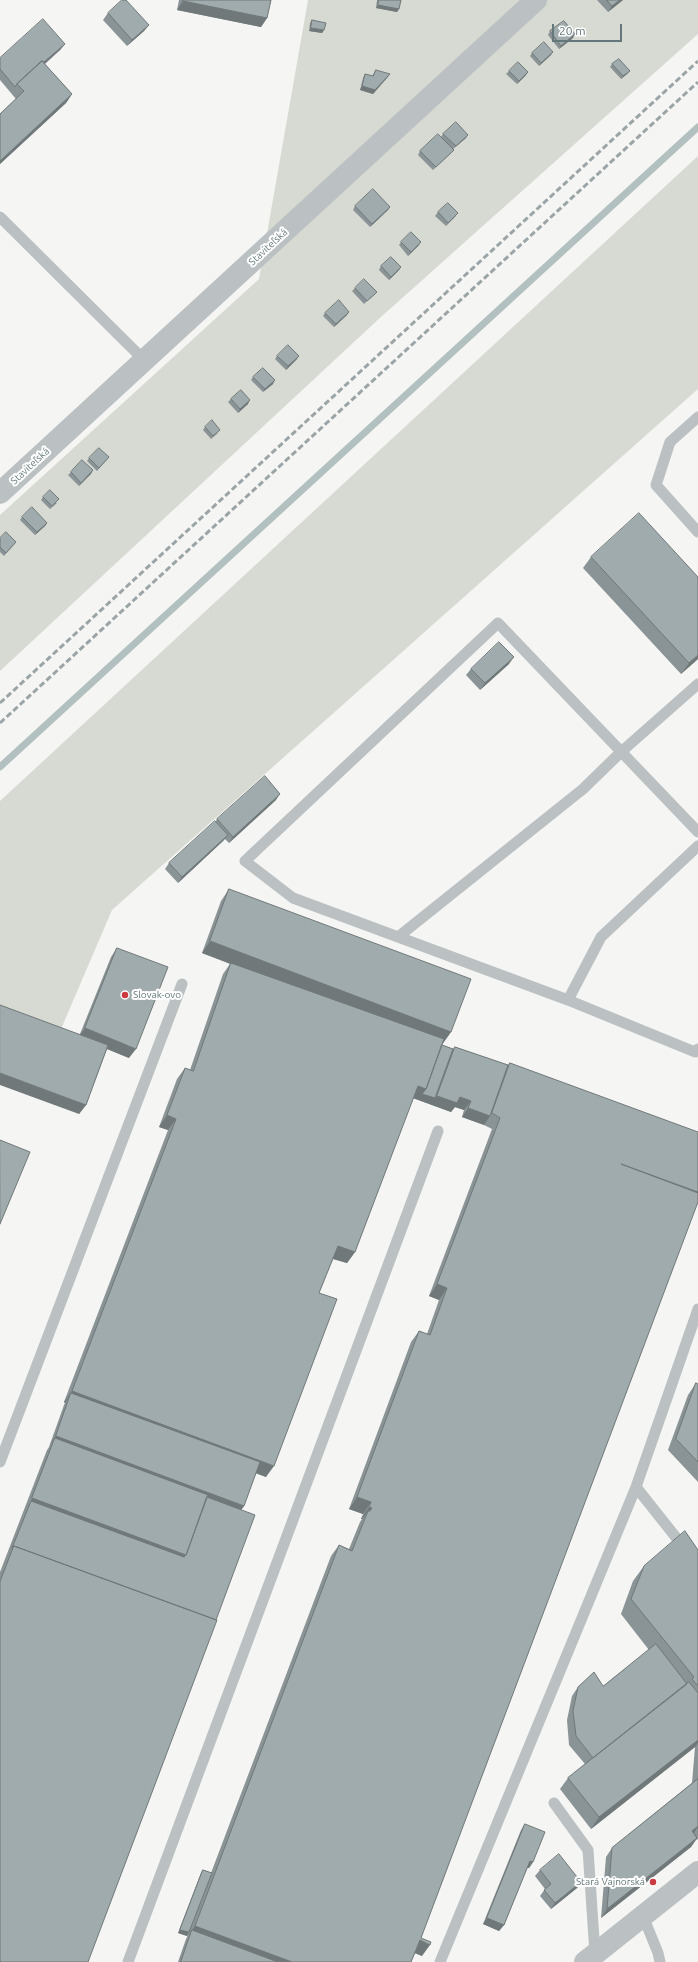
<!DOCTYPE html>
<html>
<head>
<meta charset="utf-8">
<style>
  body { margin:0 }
  #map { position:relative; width:698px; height:1962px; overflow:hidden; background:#f5f5f3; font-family:Ubuntu,sans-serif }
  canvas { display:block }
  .scale { position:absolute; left:552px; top:24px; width:70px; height:18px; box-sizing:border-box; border:2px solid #64777a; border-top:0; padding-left:5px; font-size:12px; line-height:14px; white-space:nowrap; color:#64777a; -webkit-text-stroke:3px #fff; paint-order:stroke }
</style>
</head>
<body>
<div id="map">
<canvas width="698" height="1962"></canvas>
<div class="scale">20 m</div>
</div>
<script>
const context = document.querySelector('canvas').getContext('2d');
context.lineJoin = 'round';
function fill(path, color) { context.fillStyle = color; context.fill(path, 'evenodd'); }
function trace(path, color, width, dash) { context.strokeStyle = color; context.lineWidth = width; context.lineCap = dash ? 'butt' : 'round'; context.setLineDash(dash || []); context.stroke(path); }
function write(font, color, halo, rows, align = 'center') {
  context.font = font + ' Ubuntu,sans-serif'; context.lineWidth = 4; context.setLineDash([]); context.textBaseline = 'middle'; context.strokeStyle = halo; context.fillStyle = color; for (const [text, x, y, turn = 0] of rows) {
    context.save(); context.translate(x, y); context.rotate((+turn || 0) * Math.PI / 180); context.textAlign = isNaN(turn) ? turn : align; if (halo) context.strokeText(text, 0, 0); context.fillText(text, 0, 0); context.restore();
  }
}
fill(new Path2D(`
  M308 0H698V34L382 316 0 671V515L259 279Z
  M698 156V389L112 910 61 1029 0 1006V801Z`), '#d7dad2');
trace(new Path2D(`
  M0 767 698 127`), '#b2c0c0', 7);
trace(new Path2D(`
  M0 217 145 361
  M698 417 670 442 656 485 698 532
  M698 846 601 937 568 1000 695 1052 698 1049
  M398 937 583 789 621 752 698 684
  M568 1000 293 898 245 861 498 623 698 832
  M0 1462 182 984
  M636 1487 698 1565
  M554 1803 588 1850 595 1954
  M643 1916 658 1953 660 1962
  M128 1962 438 1131
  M440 1962 636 1487 698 1309`), '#bbc1c2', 11);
trace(new Path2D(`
  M0 493 536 0
  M585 1962 698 1872`), '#bbc1c2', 22);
trace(new Path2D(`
  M0 703 698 61
  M0 723 698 82`), '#9ba4a6', 3, [6, 3]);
fill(new Path2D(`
  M179 0H271L267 18 261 27 177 10Z
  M377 0H401L399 9 397 12 376 8Z
  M597 0H623L608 12Z
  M108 13 149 25 144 31 127 46 103 20Z
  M312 20 324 30 322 33 309 31 310 23Z
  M550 31 573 38 559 49 548 35Z
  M65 44 60 50 45 64 72 94 66 103 0 164V114L16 99 0 80V58Z
  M532 53 551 55 539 66 530 56Z
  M612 64 627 74 621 79 610 67Z
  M376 70 388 77 373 94 360 90 363 78 365 74 372 76Z
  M509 71 526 75 517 84 506 74Z
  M443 134 466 138 453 149 441 137Z
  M454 150 451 153 433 170 418 155 420 151Z
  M355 206 390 207 388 210 370 227 353 210Z
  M438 212 456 216 446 226 435 216Z
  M401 242 419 245 408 256 399 245Z
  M381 266 401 267 399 270 389 280 379 270Z
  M355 288 377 292 374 295 364 304 352 291Z
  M325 313 347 315 334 327 323 316Z
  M277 356 297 359 286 370 275 359Z
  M253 377 273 384 263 392 251 380Z
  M231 399 248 404 238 413 228 402Z
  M205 427 218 433 211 439 203 430Z
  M109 457 97 471 87 461 89 458Z
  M93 470 79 486 68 475 71 472Z
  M43 497 57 503 50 509 41 500Z
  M22 517 47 523 45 526 35 535 20 520Z
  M0 538 16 542 4 556 0 552Z
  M591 557 698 659 681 674 583 568Z
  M509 664 480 690 466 675 471 669Z
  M276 800 229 843 225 839 223 841 178 883 165 869 169 863 216 821 217 819Z
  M229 889 451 1032 442 1045 453 1049 455 1047 508 1065 510 1063 421 1938 422 1956 415 1953 411 1962H178L186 1939 187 1937 188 1934 187 1936 178 1933 201 1873 203 1870 211 1873 331 1556 339 1545 349 1549 360 1522 362 1519H361L363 1514 349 1509 411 1342 419 1331 427 1334 439 1300 429 1296 492 1129 484 1125 462 1117 464 1110 455 1107 451 1112 413 1098 355 1252 347 1263 333 1259 319 1293 266 1477 256 1473 244 1506 241 1510 0 1962V1572L47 1450 49 1447 64 1405 65 1403 64 1402 168 1130 159 1127 177 1079 185 1068 190 1070 223 974 230 964 202 953 221 901Z
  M117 948 129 1058 107 1049 86 1105 79 1114 80 1034 111 957Z
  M696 1383 698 1384V1482L668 1450 688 1395Z
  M698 1550V1839L696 1840 691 1847 601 1918 606 1857 612 1848 692 1783 695 1747 591 1829 560 1789 568 1778 585 1764 569 1745 567 1720 572 1696 578 1687 603 1686 649 1650 621 1614 633 1581 644 1566Z
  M525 1824 533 1862 529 1868H527L504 1925 499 1931 483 1924 521 1830Z
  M540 1870 581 1882 577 1888 551 1909 540 1896 545 1889 535 1876Z`), '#8a9395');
fill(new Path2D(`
  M620 0H623L608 12 612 6Z
  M183 1 267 18 261 27 177 10Z
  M378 5 399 9 397 12 376 8Z
  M149 25 144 31 127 46 132 40Z
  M311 28 324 30 322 33 309 31Z
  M575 34 573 38 559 49 561 46Z
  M65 44 60 50 19 86 18 85Z
  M553 52 551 55 539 66 541 63Z
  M630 71 627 74 621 79 623 76Z
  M528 72 526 75 517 84 519 81Z
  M390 74 373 94 360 90 362 86Z
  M72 94 66 103 0 164V161Z
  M468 135 466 138 453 149 456 146Z
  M390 207 388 210 370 227 372 224Z
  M421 242 419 245 408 256 411 252Z
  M401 267 399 270 389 280 391 277Z
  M349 312 347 315 334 327 336 324Z
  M299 356 297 359 286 370 288 366Z
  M275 380 273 384 263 392 265 389Z
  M250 400 248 404 238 413 240 409Z
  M93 470 91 474 79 486 81 483Z
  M47 523 45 526 35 535 37 532Z
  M698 655V659L681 674 689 663Z
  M514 657 509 664 480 690 485 683Z
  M280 794 276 800 229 843 233 837Z
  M228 835 223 841 178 883 182 877Z
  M210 941 451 1032 443 1043 202 953Z
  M85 1028 136 1049 129 1058 78 1037Z
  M0 1073 86 1105 79 1114 0 1085Z
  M418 1086 426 1089 435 1098 437 1096 460 1097 471 1101 464 1110 455 1107 451 1112 410 1097Z
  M468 1108 490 1116 484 1125 462 1117Z
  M167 1115 176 1119 168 1130 159 1127Z
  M621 1164 698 1192V1198Z
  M338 1246 355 1252 347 1263 330 1258Z
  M437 1284 447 1288 439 1300 429 1296Z
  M72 1391 274 1466 266 1477 68 1404 71 1393 65 1403 64 1402Z
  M56 1436 244 1506 236 1517 55 1438 48 1447Z
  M357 1497 371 1502 363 1514 349 1509Z
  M32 1498 186 1555 178 1566 31 1501Z
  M369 1507 372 1508 365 1517 368 1511 362 1519H361Z
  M698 1740V1743L695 1747 591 1829 599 1817Z
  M698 1826V1827L693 1834 692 1831Z
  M697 1838 691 1847 601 1918 607 1909Z
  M530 1861 533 1862 529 1868 526 1867Z
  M581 1882 577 1888 551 1909 555 1903Z
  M487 1918 504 1925 499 1931 483 1924Z
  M195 1926 292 1962H254L192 1930 187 1937Z
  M180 1930 189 1932 187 1936 178 1933Z
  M420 1940 430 1945 422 1956 412 1952Z`), '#707879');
const building = new Path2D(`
  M122 0H126L149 25 132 40 108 13Z
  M183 0H271L267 18 183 1Z
  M379 0H401L399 9 378 5Z
  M607 0H620L612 6Z
  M43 19 65 44 44 62 42 61 17 84 15 87 0 69V58Z
  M312 20 326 23 324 30 311 28Z
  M564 21 575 34 561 46 550 31Z
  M544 42 553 52 541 63 532 53Z
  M619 59 630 71 623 76 612 64Z
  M42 61 72 94 0 161V114L24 91 17 84Z
  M518 62 528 72 519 81 509 71Z
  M376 70 390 74 375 90 362 86 365 74 373 76Z
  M456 122 468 135 456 146 443 134Z
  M438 134 454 150 436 167 420 151Z
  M373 189 390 207 372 224 355 206Z
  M448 203 458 213 448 223 438 212Z
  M411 232 421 242 411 252 401 242Z
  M391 257 401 267 391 277 381 266Z
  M364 279 377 292 367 301 355 288Z
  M339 300 349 312 336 324 325 313Z
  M288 345 299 356 288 366 277 356Z
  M263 368 275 380 265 389 253 377Z
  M241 390 250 400 240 409 231 399Z
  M212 420 220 430 213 436 205 427Z
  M99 448 109 457 99 468 89 458Z
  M82 460 93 470 81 483 71 472Z
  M50 490 59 499 52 506 43 497Z
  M32 507 47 523 37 532 22 517Z
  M639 513 698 577V655L689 663 591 557Z
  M6 532 16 542 6 553 0 547V538Z
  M499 642 514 657 485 683 471 669Z
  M265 776 280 794 233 837 217 819Z
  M215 821 228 835 182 877 169 863Z
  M229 889 471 979 451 1032 210 941Z
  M117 948 168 967 136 1049 85 1028Z
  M231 963 444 1039 426 1089 418 1086 355 1252 338 1246 319 1293 337 1299 274 1466 72 1391 176 1119 167 1115 185 1068 193 1071Z
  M0 1005 108 1045 86 1105 0 1073Z
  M442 1045 453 1049 435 1098 422 1094 426 1089Z
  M455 1047 508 1065 490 1116 468 1108 471 1101 460 1097 457 1103 437 1096Z
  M510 1063 698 1132V1192L621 1164 698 1193V1202L421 1938 431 1942 430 1945 420 1940 411 1962H292L195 1926 339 1545 352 1551 368 1511H370L372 1508 369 1507 371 1502 357 1497 419 1331 430 1335 447 1288 437 1284 500 1118 492 1113Z
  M0 1140 30 1152 0 1224Z
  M696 1383 698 1384V1462L676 1439Z
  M71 1393 260 1462 244 1506 56 1436Z
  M55 1438 208 1495 186 1555 32 1498Z
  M207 1497 255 1515 216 1620 14 1546 12 1548 31 1501 184 1557 186 1555Z
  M685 1531 698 1550V1686L692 1679 694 1677 631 1599 644 1566Z
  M14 1546 217 1620 88 1962H0V1582Z
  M656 1644 687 1684 593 1758 576 1736 573 1711 578 1687 594 1672 603 1686Z
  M689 1682 698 1693V1740L599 1817 568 1778Z
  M698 1779V1826L692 1831 697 1838 607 1909 612 1848Z
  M525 1824 545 1832 533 1862 530 1861 504 1925 487 1918Z
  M559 1854 581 1882 555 1903 544 1890 551 1884 540 1870Z
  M203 1870 212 1873 189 1932 180 1930Z
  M192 1930 278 1962H181Z`);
fill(building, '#a0abad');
trace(building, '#707879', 1);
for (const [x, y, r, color] of [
  [125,995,4,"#cd3b42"],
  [653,1882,4,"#cd3b42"]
]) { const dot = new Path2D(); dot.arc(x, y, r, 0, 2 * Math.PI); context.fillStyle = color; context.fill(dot); trace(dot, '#fff', 1.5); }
write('10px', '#64777a', '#fff', [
  ["Staviteľská",268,247,-43],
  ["Staviteľská",30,466,-43]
]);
write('10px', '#64777a', '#fff', [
  ["Slovak-ovo",133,995],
  ["Stará Vajnorská",645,1882,"right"]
], 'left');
</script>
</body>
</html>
